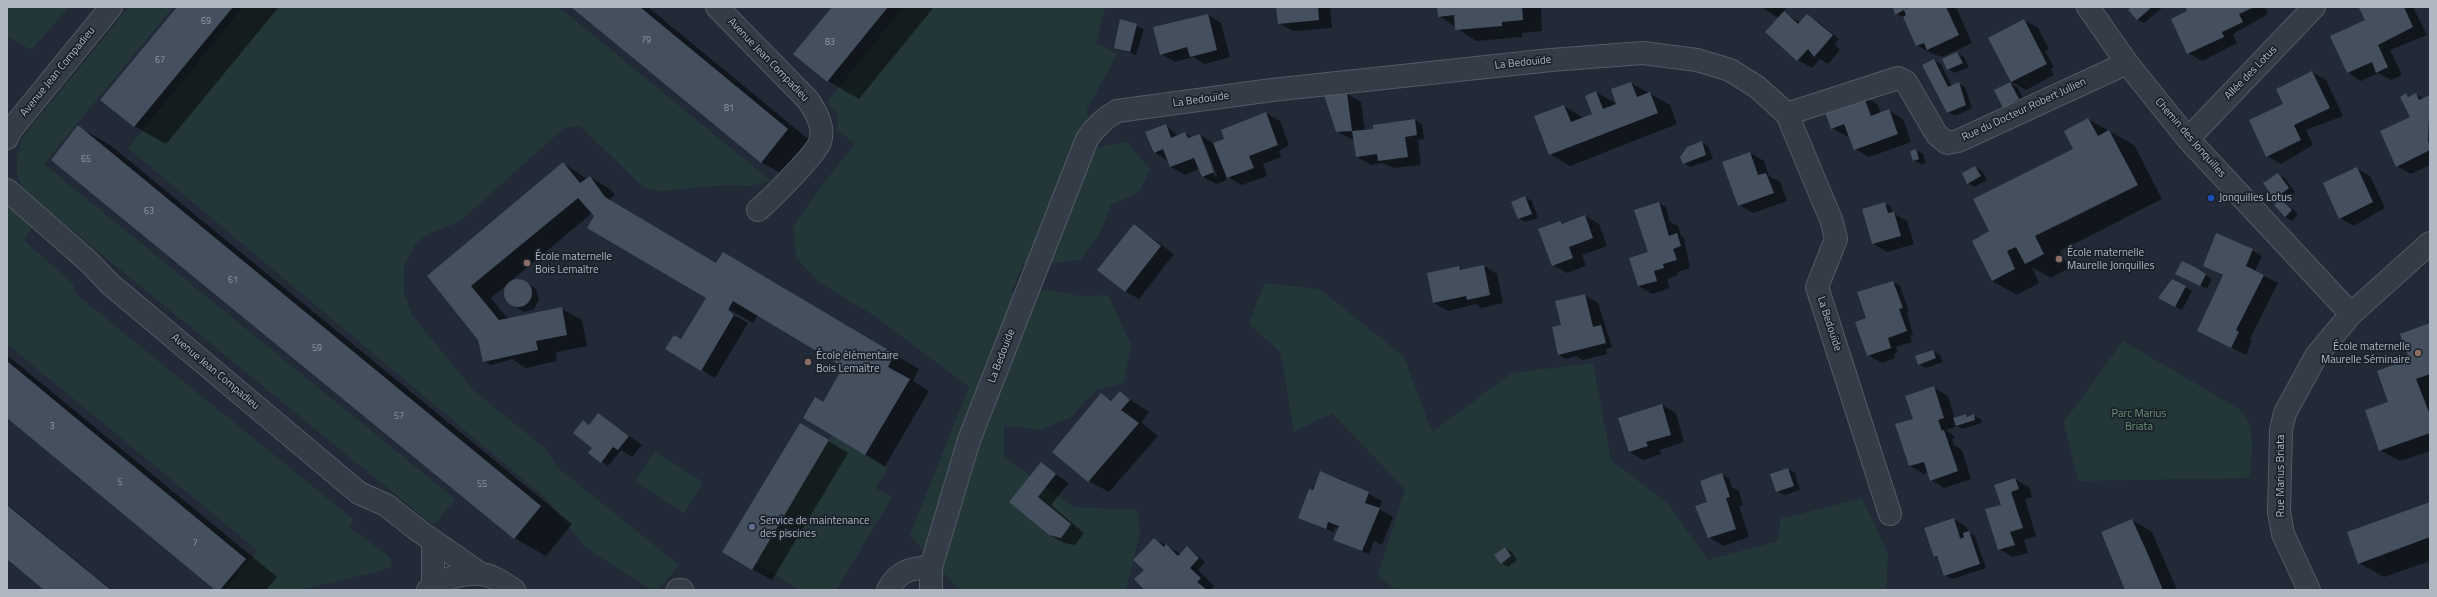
<!DOCTYPE html>
<html>
<head>
<meta charset="utf-8">
<style>
  body { margin:0 }
  #map { position:relative; width:2437px; height:597px; overflow:hidden; background:#212a36; font-family:"Titillium Web",sans-serif }
  canvas { display:block }
  .frame { position:absolute; inset:0; border:8px solid #afb7c3; pointer-events:none }
</style>
</head>
<body>
<div id="map">
<canvas width="2437" height="597"></canvas>
<div class="frame"></div>
</div>
<script>
const context = document.querySelector('canvas').getContext('2d');
context.lineJoin = 'round';
function fill(path, color) { context.fillStyle = color; context.fill(path, 'evenodd'); }
function trace(path, color, width, dash) { context.strokeStyle = color; context.lineWidth = width; context.lineCap = dash ? 'butt' : 'round'; context.setLineDash(dash || []); context.stroke(path); }
function write(font, color, halo, rows, align = 'center') {
  context.font = font + ' "Titillium Web",sans-serif'; context.lineWidth = 3.5; context.setLineDash([]); context.textBaseline = 'middle'; context.strokeStyle = halo; context.fillStyle = color; for (const [text, x, y, turn = 0] of rows) {
    context.save(); context.translate(x, y); context.rotate((+turn || 0) * Math.PI / 180); context.textAlign = isNaN(turn) ? turn : align; if (halo) context.strokeText(text, 0, 0); context.fillText(text, 0, 0); context.restore();
  }
}
fill(new Path2D(`
  M7 7H69L31 50 7 36Z
  M129 7H173L44 164 455 499 435 524 430 523 23 190C14 169 16 160 22 138Z
  M243 7H559L771 181 750 186 727 185 659 191 644 188 580 126 564 128 459 222 434 231 417 242 404 265V292L412 315 474 391 546 449 557 467 679 565 658 590H652L586 548 542 495 128 148Z
  M903 7H1105L1096 43 1117 54 1087 109 1090 149 1127 142 1150 169 1139 192 1111 205 1099 235 1080 260 1053 263 1023 264 1011 292 1049 290 1080 296 1108 295 1131 345 1124 383 1096 390 1071 417 1040 430 1004 425V457L1074 507 1137 510 1140 532 1126 590H959L910 535 969 387 873 315 819 282 796 258 793 227 819 189 855 144 837 130 838 115 827 102Z
  M7 206 32 227 24 240 72 283 77 295 353 519 349 527 390 557 392 566 381 571 299 590H224L258 551 7 344Z
  M1264 283 1320 289 1404 357 1432 432 1512 373 1593 363 1611 460 1668 504 1708 560 1778 541 1780 519 1862 498 1888 554 1886 590H1396L1378 576 1405 489 1332 413 1294 432 1281 353 1249 324Z
  M2123 341 2239 409C2258 427 2251 454 2250 478L2078 481 2064 422Z
  M832 435 888 469 875 488 892 497 836 590H800L756 563Z
  M655 452 703 482 684 513 635 481Z`), '#243738');
fill(new Path2D(`
  M178 7H279L166 144 134 126Z
  M573 7H648L819 148 793 180 761 162Z
  M833 7H934L859 99 828 81Z
  M1277 7H1330L1332 28 1293 31 1279 23Z
  M1438 7H1541L1542 31 1522 33V37L1476 41 1439 16Z
  M1761 7H1788L1783 12 1801 23 1807 16 1821 24 1839 39 1835 44 1840 50 1828 64 1820 59 1812 68 1798 60 1767 32 1779 18Z
  M1894 7H1956L1972 43 1942 57 1931 53 1917 45 1904 17 1896 14Z
  M2133 7H2163L2144 23 2137 19Z
  M2186 7H2265L2268 14 2233 34 2237 43 2202 61 2188 53 2189 12Z
  M2363 7H2413L2427 35 2390 50 2402 75 2391 80 2378 73 2361 81 2348 73 2366 20Z
  M1208 15 1221 23 1230 57 1205 64 1193 57 1175 62 1161 54Z
  M2024 20 2038 28 2049 49 2045 51 2054 67 2051 69 2054 75 2026 90 2012 82 1989 38Z
  M1121 21 1144 29 1136 55 1115 48Z
  M1957 53 1964 57 1969 67 1955 73 1948 69Z
  M1934 60 1941 64 1952 86 1958 83 1965 87 1972 108 1955 116 1948 112Z
  M2312 72 2326 80 2343 116 2306 130 2313 145 2281 164 2267 156 2285 104Z
  M1631 83 1670 105 1677 124 1570 166 1550 154 1564 106 1584 118 1593 114 1596 92 1618 105 1612 90Z
  M2010 83 2017 87 2026 103 2011 111 2004 107 1996 91Z
  M1347 94 1361 102 1365 131 1415 120 1422 124 1424 139 1418 140 1421 165 1393 168 1383 163 1371 165 1357 157 1354 140 1337 132Z
  M2406 94 2410 97 2416 94 2423 99 2430 96V165L2411 174 2397 166 2411 118Z
  M1863 96 1877 104 1881 114 1889 111 1903 119 1911 142 1869 157 1855 149 1850 135 1846 136 1832 128 1827 115 1823 112Z
  M1266 113 1280 121 1289 145 1279 151 1281 157 1263 164 1267 176 1242 185 1226 176 1227 180 1216 184 1202 176 1199 169 1185 175 1171 167 1169 161 1154 152 1166 125 1178 136 1185 133 1193 138 1200 135 1213 143 1226 140ZM1203 145H1205L1217 176 1215 177Z
  M2088 119 2134 145 2162 199 2060 251 2069 268 2051 278 2032 267 2039 283 2017 295 1992 281 1990 232 2074 149Z
  M79 127 110 145 572 524 546 556 514 538Z
  M1701 142 1708 146 1713 159 1690 167 1684 163Z
  M1916 150 1923 154 1926 163 1921 164 1914 160Z
  M1750 153 1764 161 1769 176 1780 182 1787 201 1753 213 1739 205Z
  M563 163 587 179 590 177 610 189 615 195 610 199 612 202 716 264 748 268 919 369 913 381 929 391 885 466 838 438 824 403 866 380 758 315 753 323 588 228 595 216 592 213 511 281 519 279 536 289 539 299 534 309 524 312 507 302 504 291 508 284 491 298 508 319 562 309 582 320 587 346 556 352 557 361 526 368 512 359 491 365 484 361 479 339 428 276Z
  M1975 167 1982 171 1987 180 1974 187 1968 183Z
  M2356 168 2370 176 2385 208 2354 226 2340 218Z
  M2278 174 2285 178 2295 192 2283 201 2298 214 2292 221 2285 217 2275 205 2280 201 2275 199 2265 183Z
  M1525 197 1532 201 1538 218 1525 222 1518 218Z
  M1659 203 1666 207 1670 222 1678 226 1681 236 1684 238 1690 268 1677 272 1678 275 1667 279 1670 288 1652 294 1639 286 1649 253Z
  M1884 203 1891 207 1893 213 1907 221 1914 244 1887 252 1873 244Z
  M1585 216 1599 224 1607 246 1582 255 1586 266 1567 273 1553 265 1560 222 1564 224Z
  M1134 225 1174 254 1139 299 1125 291Z
  M2248 248 2262 256 2255 271 2278 283 2250 339 2252 340 2246 355 2199 331 2223 276 2204 265Z
  M1484 266 1497 274 1503 303 1481 308 1476 304 1448 311 1434 303 1459 267 1464 270Z
  M2202 272 2212 279 2207 289 2183 277Z
  M2172 280 2192 291 2182 310 2160 298Z
  M1893 282 1900 286 1909 312 1907 313 1913 335 1910 336 1912 342 1896 347 1898 352 1894 354 1895 358 1882 363 1868 355 1867 319Z
  M1585 295 1598 303 1612 347 1606 349 1607 354 1583 360 1576 356 1566 359 1559 355 1562 326Z
  M706 300 748 323 715 378 702 370 681 340Z
  M2430 324V451L2400 461 2380 450 2389 402Z
  M1933 351 1940 355 1943 362 1926 368 1919 364Z
  M7 355 277 577 266 590H217L7 417Z
  M1934 388 1948 396 1955 419 1966 415 1970 417 1974 416 1981 419 1982 423 1963 429 1957 426 1946 430 1954 436 1955 438 1952 439 1954 445 1962 450 1971 479 1944 488 1931 480 1928 472 1924 474 1910 466 1914 419Z
  M1120 393 1149 412 1141 422 1158 436 1109 492 1089 481 1101 394 1113 401Z
  M1662 405 1676 413 1684 442 1660 450 1661 454 1643 460 1630 452Z
  M599 414 642 445 632 457 621 450 608 466 602 462 583 421 590 425Z
  M800 424 848 453 772 580 752 569Z
  M1041 464 1069 483 1051 505 1084 533 1075 545 1064 543 1049 535 1010 502Z
  M1788 469 1795 473 1800 490 1784 495 1777 491Z
  M1320 472 1343 480 1382 501 1379 509 1393 517 1382 545 1374 541 1369 554 1335 540 1339 528 1335 527 1333 532 1326 529 1329 524 1325 529 1299 518Z
  M1722 475 1729 478 1732 487 1739 491 1743 505 1739 506 1749 537 1723 546 1709 537 1696 507 1707 503Z
  M2015 479 2029 487 2032 497 2025 499 2036 536 2024 540 2028 553 2013 557 1999 549 2002 505Z
  M2430 503V561L2384 577 2359 563Z
  M7 504 112 590H46L7 558Z
  M1954 519 1967 527 1969 533 1975 536 1986 568 1952 579 1945 575 1939 559 1935 557ZM1956 529H1958L1962 543 1960 544Z
  M2132 520 2152 532 2177 590H2127Z
  M1154 539 1181 554 1187 548 1194 552 1205 562 1198 570 1214 586 1211 590H1146L1145 570Z
  M1505 548 1512 552 1517 560 1508 567 1501 563Z`), '#0007');
fill(new Path2D(`
  M177 7H233L134 127 100 100Z
  M571 7H640L788 129 761 163Z
  M832 7H888L827 82 793 54Z
  M1276 7H1318L1319 20 1278 24Z
  M1437 7H1522L1523 20 1502 22V26L1455 30 1454 15 1438 17Z
  M1893 7H1905L1906 9 1910 7H1946L1959 35 1927 50 1924 43 1916 46 1903 17 1906 15 1904 10 1895 15Z
  M2131 7H2152L2137 20 2128 10Z
  M2185 7H2254L2239 14 2243 22 2222 32 2224 37 2187 54 2171 19 2187 11Z
  M2361 7H2404L2413 27 2378 45 2388 67 2376 73 2372 62 2347 73 2330 36 2365 20 2359 8Z
  M1784 11 1798 24 1807 14 1833 35 1814 57 1808 49 1797 61 1765 32Z
  M1208 14 1217 50 1190 57 1187 47 1160 55 1153 27Z
  M1120 19 1137 24 1130 52 1114 48Z
  M2024 19 2047 64 2011 82 1988 38Z
  M1957 52 1963 63 1947 70 1942 59Z
  M1934 59 1948 87 1959 82 1966 105 1947 113 1922 65Z
  M2312 71 2330 108 2294 125 2301 140 2266 157 2249 120 2283 104 2276 89Z
  M1631 82 1637 97 1650 92 1658 113 1549 155 1534 116 1564 105 1571 122 1592 114 1585 96 1596 91 1603 109 1616 104 1611 89Z
  M2010 82 2019 99 2003 108 1994 90Z
  M1347 93 1352 131 1373 129V125L1415 119 1417 135 1405 137 1408 157 1378 161 1377 154 1356 157 1352 131 1336 132 1324 95Z
  M2406 93 2408 97 2416 93 2419 100 2430 95 2428 140 2430 150 2396 167 2380 131 2410 117 2400 97Z
  M1863 95 1871 116 1889 109 1898 134 1854 150 1844 124 1831 129 1825 112Z
  M1266 112 1278 145 1249 156 1254 168 1227 178 1213 143 1224 139 1221 130Z
  M2088 118 2098 136 2109 130 2138 185 2035 236 2044 254 2025 264 2016 247 2007 251 2015 269 1992 281 1972 241 1989 231 1973 199 2073 149 2064 131Z
  M1166 124 1171 138 1185 132 1188 138 1200 134 1214 172 1202 177 1194 158 1170 167 1163 149 1154 153 1145 132Z
  M78 125 541 506 514 539 51 160Z
  M1702 141 1706 155 1683 164 1680 157 1687 147Z
  M1916 149 1919 159 1913 161 1910 151Z
  M1750 152 1758 175 1766 173 1774 193 1738 206 1722 162Z
  M563 162 580 183 590 176 605 197 716 263 723 252 895 354 888 367 910 379 865 455 803 418 815 397 823 402 843 367 733 301 728 310 734 315 701 371 665 349 674 335 681 339 706 298 587 228 594 216 578 198 471 286 499 320 562 307 567 335 536 341 538 350 483 362 478 340 427 276Z
  M1975 166 1981 176 1967 184 1962 173Z
  M2357 167 2373 202 2339 219 2323 183Z
  M2278 173 2289 188 2274 199 2263 183Z
  M1525 196 1532 214 1518 219 1511 202Z
  M2281 199 2292 210 2285 217 2274 205Z
  M1659 202 1669 236 1677 233 1681 246 1673 249 1677 260 1663 264 1664 268 1654 271 1657 281 1638 286 1629 258 1648 252 1634 210Z
  M1885 202 1888 213 1894 212 1901 236 1872 244 1862 209Z
  M1585 215 1593 238 1569 247 1573 258 1552 266 1538 229 1560 221 1562 224Z
  M1134 224 1161 246 1125 292 1097 270Z
  M2216 233 2253 249 2246 266 2264 275 2236 330 2239 332 2231 348 2197 331 2223 275 2203 266Z
  M2182 261 2195 267 2206 274 2200 286 2175 274Z
  M1484 265 1490 295 1467 300 1466 296 1433 303 1427 273 1459 266 1460 270Z
  M504 293a14 14 0 1 1 28 0a14 14 0 1 1-28 0Z
  M2172 279 2186 286 2175 307 2158 298Z
  M1893 281 1903 308 1899 309 1907 331 1888 338 1891 348 1867 356 1855 322 1866 318 1857 292Z
  M1585 294 1593 327 1601 325 1606 343 1558 355 1552 327 1561 325 1555 301Z
  M2430 323V374L2416 379 2430 415V433L2379 451 2365 410 2388 402 2377 371 2409 359 2400 334Z
  M1933 350 1936 358 1918 365 1915 356Z
  M7 361 246 559 220 590H215L7 418Z
  M1934 386 1944 418 1938 420 1942 431 1944 430 1958 471 1930 481 1924 462 1909 466 1895 424 1913 419 1905 396Z
  M1120 391 1130 400 1121 410 1139 423 1088 482 1052 452 1101 393 1111 401Z
  M1662 404 1671 435 1646 442 1648 446 1629 452 1618 418Z
  M598 413 629 436 618 450 613 447 601 463 588 453 592 448 573 433 583 420 589 425Z
  M1966 414 1967 417 1974 414 1975 420 1956 426 1953 418Z
  M800 423 829 440 752 570 722 552Z
  M1041 462 1056 474 1038 497 1071 524 1061 538 1049 535 1009 502Z
  M1788 468 1794 486 1776 492 1770 474Z
  M1320 471 1369 492 1365 503 1380 508 1362 551 1333 540 1339 526 1328 522 1326 529 1298 518 1309 489 1313 490Z
  M1722 473 1730 497 1726 498 1736 529 1708 538 1695 506 1707 502 1700 481Z
  M2015 478 2019 489 2011 492 2023 528 2010 532 2015 545 1998 550 1985 509 2001 505 1994 485Z
  M2430 502V537L2358 564 2347 532Z
  M7 505 111 590H44L7 559Z
  M1954 518 1960 539 1964 537 1963 533 1969 531 1980 564 1944 576 1937 556 1934 557 1924 528Z
  M2132 519 2146 550 2163 590H2125L2101 532Z
  M1154 538 1164 547 1166 544 1178 556 1187 546 1199 558 1190 568 1201 578 1197 582 1207 590H1144L1134 579 1144 570 1133 560Z
  M1505 547 1511 556 1501 564 1494 555Z`), '#44505e');
const minor = new Path2D(`
  M717 7 808 100C816 112 825 127 820 142 816 154 770 200 758 210
  M2088 7 2127 63 2188 139 2351 314
  M7 138 10 131 111 7
  M2188 139 2314 7
  M7 190 89 262 110 284 359 493 386 505 419 531 481 574
  M1890 514 1817 287 1836 239 1832 222 1787 114 1898 78 1906 82 1937 135 1947 143 1958 141 2127 63
  M433 585V541
  M428 590C438 579 465 573 480 574 491 574 505 584 514 590
  M678 590H682
  M888 590C898 571 910 568 931 567
  M931 590V567L969 440 1087 139C1096 126 1104 118 1117 111L1272 90 1551 60 1643 53 1697 60 1730 70 1757 87 1787 114
  M2309 590 2283 534 2279 512 2281 430 2285 413 2316 356 2351 314 2430 243`);
trace(minor, '#525a64', 24);
trace(minor, '#343c47', 22);
for (const [x, y, r, color] of [
  [2211,198,4,"#1a4fb4"],
  [2059,259,4,"#8d6e63"],
  [527,263,4,"#8d6e63"],
  [2418,353,4,"#8d6e63"],
  [808,362,4,"#8d6e63"],
  [752,527,4,"#5c6f8a"]
]) { const dot = new Path2D(); dot.arc(x, y, r, 0, 2 * Math.PI); context.fillStyle = color; context.fill(dot); trace(dot, '#1a212b', 1.5); }
write('9px', '#949daa', null, [
  ["69",206,22],
  ["79",646,41],
  ["83",830,43],
  ["67",160,61],
  ["81",729,109],
  ["65",86,160],
  ["63",149,212],
  ["61",233,281],
  ["59",317,349],
  ["57",399,417],
  ["3",52,427],
  ["5",120,483],
  ["55",482,485],
  ["7",195,544]
]);
write('11px', '#afb7c3', '#1a212b', [
  ["Avenue Jean Compadieu",768,60,46],
  ["La Bedouïde",1523,63,-6],
  ["Avenue Jean Compadieu",58,72,-51],
  ["Allée des Lotus",2251,73,-46],
  ["La Bedouïde",1201,100,-8],
  ["Rue du Docteur Robert Jullien",2024,110,-25],
  ["Chemin des Jonquilles",2190,138,49],
  ["La Bedouïde",1829,324,72],
  ["La Bedouïde",1002,356,-69],
  ["Avenue Jean Compadieu",215,372,40],
  ["Rue Marius Briata",2281,476,-90]
]);
write('11px', '#afb7c3', '#1a212b', [
  ["Jonquilles Lotus",2219,198],
  ["École maternelle",2067,253],
  ["Maurelle Jonquilles",2067,266],
  ["École maternelle",535,257],
  ["Bois Lemaître",535,270],
  ["École maternelle",2410,347,"right"],
  ["Maurelle Séminaire",2410,360,"right"],
  ["École élémentaire",816,356],
  ["Bois Lemaître",816,369],
  ["Service de maintenance",760,521],
  ["des piscines",760,534]
], 'left');
write('11px', '#689271', '#1a212b', [
  ["Parc Marius",2139,414],
  ["Briata",2139,427]
]);
</script>
</body>
</html>
